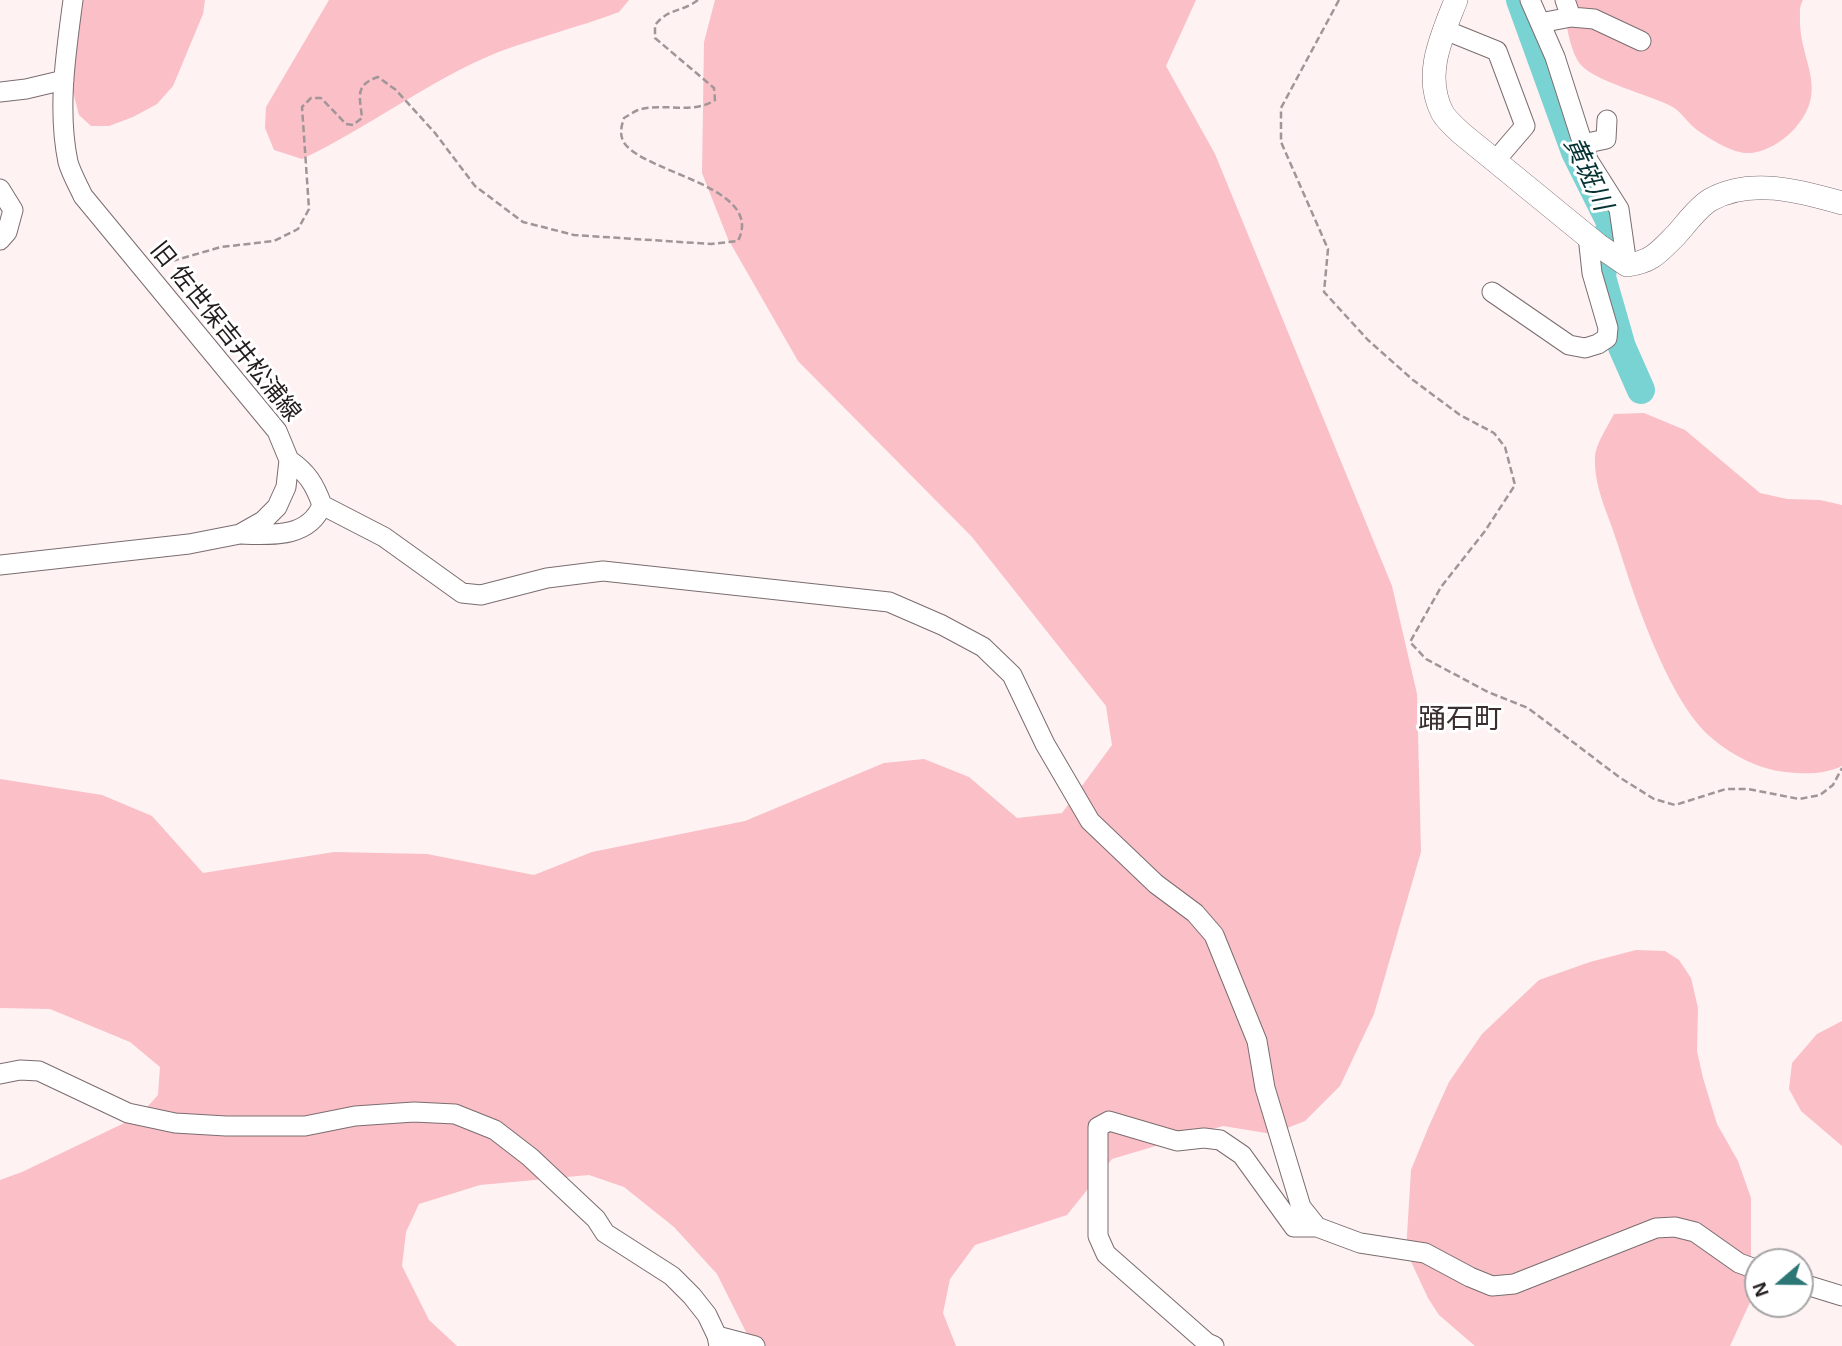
<!DOCTYPE html>
<html>
<head>
<meta charset="utf-8">
<style>
  body { margin:0 }
  #map { position:relative; width:1842px; height:1346px; overflow:hidden; background:#fef2f3; font-family:Helvetica,sans-serif }
  canvas { display:block }
  .north { position:absolute; left:1744px; top:1248px; width:70px; height:70px; box-sizing:border-box; background:#fff; border:2px solid #a7a4a5; border-radius:50%; rotate:250deg; font-size:19px; font-weight:700; line-height:28px; text-align:center; color:#221c1d }
  .north::after { content:''; display:block; margin:auto; width:24px; height:32px; background:#2c7676; clip-path:polygon(50% 0,100% 100%,50% 72%,0 100%) }
</style>
</head>
<body>
<div id="map">
<canvas width="1842" height="1346"></canvas>
<div class="north">N</div>
</div>
<script>
const context = document.querySelector('canvas').getContext('2d');
context.lineJoin = 'round';
function fill(path, color) { context.fillStyle = color; context.fill(path, 'evenodd'); }
function trace(path, color, width, dash) { context.strokeStyle = color; context.lineWidth = width; context.lineCap = dash ? 'butt' : 'round'; context.setLineDash(dash || []); context.stroke(path); }
function write(font, color, halo, rows, align = 'center') {
  context.font = font + ' Helvetica,"Noto Sans JP",sans-serif'; context.lineWidth = 6; context.setLineDash([]); context.textBaseline = 'middle'; context.strokeStyle = halo; context.fillStyle = color; for (const [text, x, y, turn = 0] of rows) {
    context.save(); context.translate(x, y); context.rotate((+turn || 0) * Math.PI / 180); context.textAlign = isNaN(turn) ? turn : align; if (halo) context.strokeText(text, 0, 0); context.fillText(text, 0, 0); context.restore();
  }
}
fill(new Path2D(`
  M81 0H205L203 14 173 86 157 104 133 117 109 126H91L79 115 72 88Z
  M329 0H629L619 12C579 27 535 38 496 53 428 81 368 128 302 159L274 150 265 128 266 107Z
  M715 0H1196L1166 66 1215 154 1392 586 1417 694 1421 852 1374 1014 1340 1086 1305 1121 1272 1134 1223 1126 1112 1159 1067 1215 975 1245 950 1279 943 1313 956 1346H753L717 1274 674 1227 624 1187 589 1175 480 1185 419 1204 406 1232 402 1266 429 1320 457 1346H0V1180L22 1172 139 1116 158 1095 160 1067 130 1042 50 1009 0 1008V779L102 795 152 816 203 873 334 852 427 854 534 875 592 852 745 821 884 763 924 759 969 777 1017 818 1062 813 1112 745 1106 706 972 537 798 361 728 239 702 173 704 42Z
  M1562 0H1803C1799 7 1800 13 1800 21 1800 61 1829 89 1796 127 1786 139 1767 152 1750 153 1733 154 1710 139 1697 130 1687 123 1681 110 1669 105 1648 95 1596 81 1582 66 1569 53 1566 18 1562 0Z
  M1644 413 1685 430 1760 493 1787 499 1820 500 1842 505V766C1822 775 1806 774 1785 772 1759 769 1733 756 1713 739 1670 705 1634 597 1618 545 1609 515 1594 489 1595 458 1595 445 1608 426 1614 414Z
  M1636 950 1665 951 1679 960 1691 978 1698 1008 1697 1051 1703 1078 1717 1124 1738 1161 1751 1198V1300L1730 1346H1475L1439 1315 1428 1298 1406 1251 1411 1170 1429 1126 1449 1082 1482 1034 1539 980 1590 962Z
  M1842 1021V1146L1801 1111 1789 1089 1792 1063 1817 1034Z`), '#fabfc7');
trace(new Path2D(`
  M1520 0 1575 152 1611 224 1606 241 1602 277 1622 347 1641 390`), '#79d3d2', 28);
const minor = new Path2D(`
  M1530 0 1555 57 1588 160 1619 209 1627 265
  M1571 17 1594 19 1641 41
  M1540 23 1571 17 1565 0
  M1445 30 1497 51 1525 126 1495 161
  M0 92 26 89 64 80
  M1583 144 1606 139 1607 120
  M0 189 13 210 7 232 0 240
  M1492 292 1569 345 1585 348 1598 344 1607 338 1608 328 1592 273 1588 236
  M322 505 384 537 462 593 481 595 547 578 603 571 889 602 942 625 983 647 1012 675 1045 744 1090 821 1156 884 1195 913 1214 935 1257 1041 1265 1088 1301 1207 1317 1227
  M241 534C272 535 309 538 322 505 315 485 307 472 289 460
  M0 565 189 544 240 534 263 521 277 507 286 487 289 460 277 431 83 196C78 185 71 173 68 162 57 109 66 53 73 0
  M0 1074 20 1070 39 1071 128 1113 175 1123 226 1126H305L355 1116 414 1112 455 1114 495 1130 530 1157 596 1219 605 1233 672 1276 692 1296 707 1315 717 1336 719 1346
  M1800 1283 1842 1296
  M717 1336 755 1346
  M1214 1346 1207 1343 1106 1254 1098 1236V1127L1109 1121 1177 1141 1204 1138 1220 1140 1242 1155 1294 1227H1317L1360 1243 1425 1253 1470 1277 1492 1286 1514 1284 1656 1228 1675 1227 1695 1232 1739 1263 1758 1270`);
const tertiary = new Path2D(`
  M1456 0C1442 36 1423 74 1442 112 1446 120 1455 127 1461 133L1598 245 1627 265C1652 262 1659 252 1676 235 1686 224 1697 208 1710 200 1750 177 1800 191 1842 203`);
trace(minor, '#7a6d6f', 21);
trace(tertiary, '#7a6d6f', 24);
trace(new Path2D(`
  M1339 0 1281 108V142L1328 249 1324 292 1368 340 1413 380 1460 415 1494 433 1505 447 1515 485 1485 531 1441 587 1410 642 1426 659 1488 692 1528 708 1619 777 1654 799 1675 805 1726 789H1748L1799 799 1820 795 1833 785 1842 768
  M162 264 221 247 274 241 298 229 309 209 302 107 311 98H321L346 124 353 125 362 118C360 97 354 85 378 77L396 90 435 133 475 186 523 222 574 235 711 244 738 241C765 187 648 174 625 144 619 136 621 127 624 118 628 116 633 112 638 110 662 102 693 115 715 100L714 88 655 38V25C670 7 681 13 698 0`), '#a09697', 2.5, [7, 3.5]);
trace(minor, '#fff', 19);
trace(tertiary, '#fff', 23);
write('24px', '#221c1d', '#fff', [
  ["旧 佐世保吉井松浦線",225,332,51]
]);
write('italic 26px', '#053233', '#fff', [
  ["黄斑川",1587,174,65]
]);
write('28px', '#392e30', '#fff', [
  ["踊石町",1460,720]
]);
</script>
</body>
</html>
